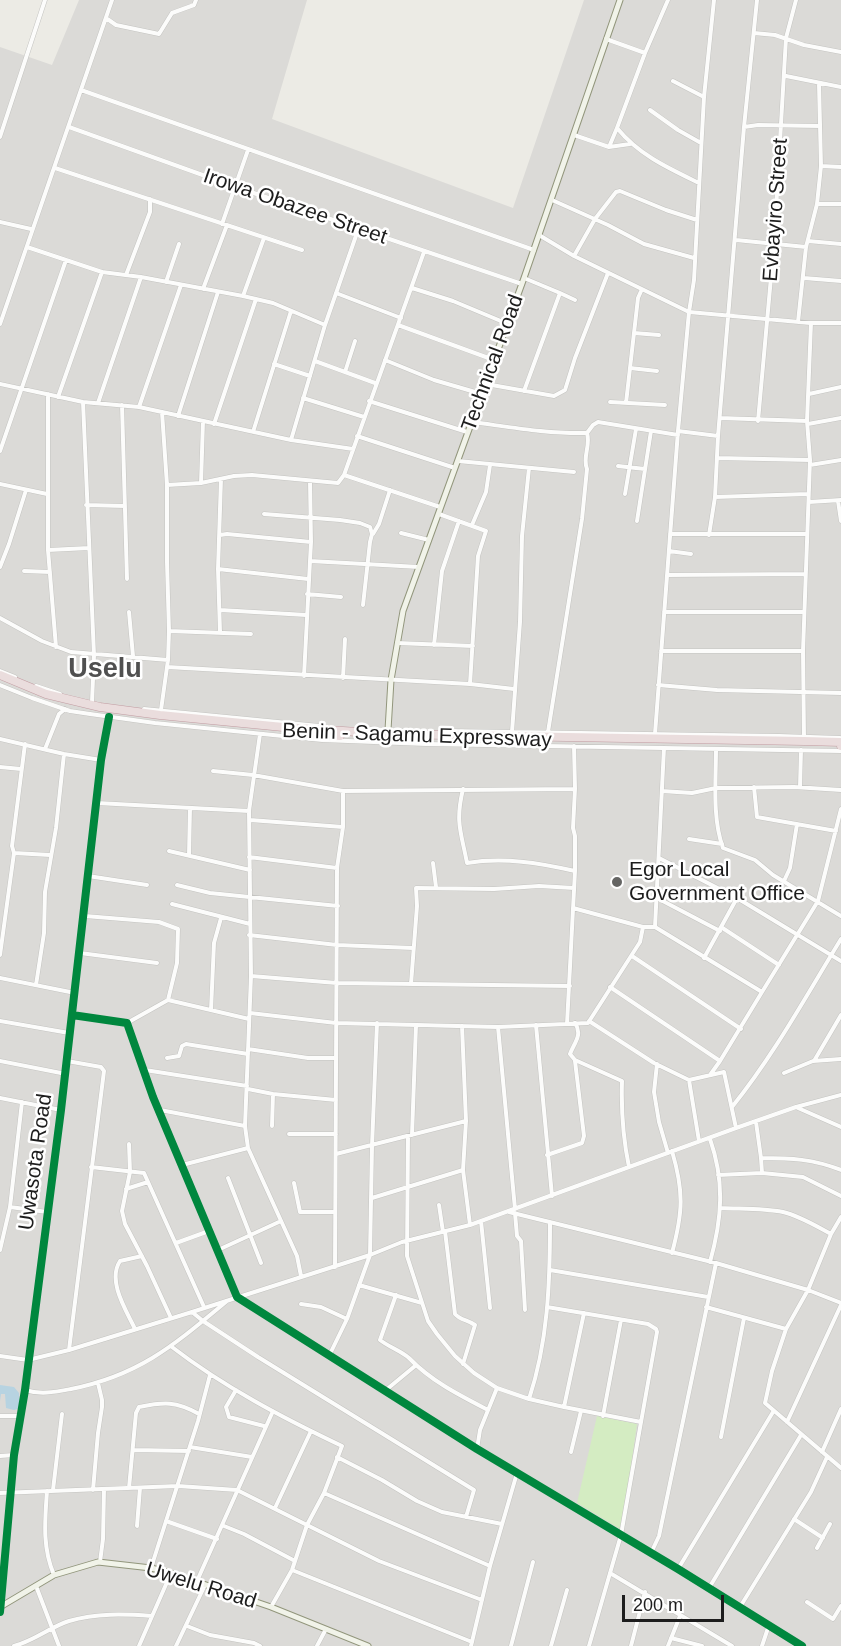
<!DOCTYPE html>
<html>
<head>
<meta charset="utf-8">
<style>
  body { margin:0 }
  #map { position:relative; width:841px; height:1646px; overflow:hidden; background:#ecebe5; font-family:Helvetica,sans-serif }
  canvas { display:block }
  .scale { position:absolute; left:622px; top:1595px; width:102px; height:27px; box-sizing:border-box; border:3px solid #1d1d1d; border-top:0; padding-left:8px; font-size:18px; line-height:21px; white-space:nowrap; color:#1d1d1d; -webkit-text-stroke:4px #fff; paint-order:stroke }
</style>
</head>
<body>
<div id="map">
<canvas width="841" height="1646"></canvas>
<div class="scale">200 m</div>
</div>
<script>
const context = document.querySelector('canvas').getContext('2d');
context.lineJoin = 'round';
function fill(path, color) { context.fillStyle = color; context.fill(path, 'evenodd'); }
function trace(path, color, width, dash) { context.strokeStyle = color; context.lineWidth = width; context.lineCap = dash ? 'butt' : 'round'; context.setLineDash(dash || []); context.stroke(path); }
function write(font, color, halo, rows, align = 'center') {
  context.font = font + ' Helvetica,sans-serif'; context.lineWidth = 5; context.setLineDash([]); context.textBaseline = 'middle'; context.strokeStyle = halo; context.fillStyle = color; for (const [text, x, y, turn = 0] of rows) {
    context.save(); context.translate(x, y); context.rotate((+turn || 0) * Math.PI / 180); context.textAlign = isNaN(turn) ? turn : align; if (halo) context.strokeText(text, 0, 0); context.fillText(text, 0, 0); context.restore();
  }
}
fill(new Path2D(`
  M79 0H307L272 119 513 208 584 0H841V1646H0V47L52 65Z`), '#dbdad7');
fill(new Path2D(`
  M597 1416 637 1424 622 1530 577 1503Z`), '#d4ecc2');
fill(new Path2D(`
  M0 1385 14 1387 19 1393 20 1408 14 1410 6 1408 5 1394H1L0 1401Z`), '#b7d3e1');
const street = new Path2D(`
  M668 0 645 53 617 128C639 155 668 168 699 183
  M106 18 116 25 159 34 172 13 194 5 196 0
  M754 33 775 35 804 45 841 52
  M606 39 645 53
  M786 76 841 87
  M673 81 704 97
  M81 90 534 250
  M650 110 678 130 701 143
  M69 127 236 187 522 284
  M744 127 758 125 820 126
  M617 128 609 147 630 144
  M574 135 609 147
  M0 137 45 0
  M821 166 841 167
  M55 168 302 250
  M552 200 608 225 644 244 694 258
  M817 204H841
  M0 222 31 229
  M222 224 248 150
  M539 235 574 256 689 312 810 323
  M736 240 806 247
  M808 241 841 244
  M27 247 102 272 141 277 243 296 273 303 325 325
  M574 256 595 219 616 192 620 191 666 210 697 220
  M126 275 150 212V199
  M524 278 560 293 524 391
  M804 278 841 281
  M166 282 179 244
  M412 288 453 301 508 324
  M203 289 227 225
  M336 293 401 318
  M560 293 575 300
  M243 296 264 238
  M798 322 806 247 817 204 821 166 819 84
  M0 324 112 0
  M398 325 494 360
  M634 333 659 335
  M385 360 434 380 482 394
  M315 361 375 383
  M274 364 310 376
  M630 368 657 371
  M345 372 355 341
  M0 384 83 402 139 407 291 440 353 449
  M486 384 554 396 565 390 575 358 608 273
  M48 394V550L56 647
  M809 394 841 387
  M58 397 102 272
  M303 398 364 417
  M369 401 467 432
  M83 402 94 655 92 702
  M610 402 665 405
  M98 403 141 277
  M626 403 638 298 642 289
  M122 405 127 579
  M139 407 181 285
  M178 416 218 292
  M720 418 807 421
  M758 421 774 244 786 38 796 0
  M472 422C510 427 548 434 587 433L593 425 598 422 678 435
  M214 424 256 299
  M808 424 841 418
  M678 431 718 436
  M253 432 291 311
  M357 436 455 468
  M291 440 325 325 358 230
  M0 451 66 260
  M717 458 810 460
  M458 461 574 472
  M810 465 841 460
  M618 466 645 469
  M344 475 440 507
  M201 483 203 421
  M0 484 47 494
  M167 485 201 483 234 476 252 475 338 483 344 475 424 252
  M625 494 636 429
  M715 497 808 494
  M838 501 841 521
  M809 502 841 500
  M86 505 125 506
  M264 514 340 520 360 523 370 527 372 534 370 542 363 605
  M439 514 486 531 478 556 470 684
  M637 521 651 431
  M472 525 486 492 490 465
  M401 533 429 540
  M373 534 379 524 390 490
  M670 534H807
  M220 535 227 534 311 542
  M709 535 715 497 718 436 744 127 757 0
  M48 550 89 548
  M669 551 691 554
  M310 561 419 567
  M0 567 9 544 26 490
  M218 569 308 579
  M24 571 50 572
  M667 575 805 574
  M307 594 341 597
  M220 610 306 615
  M129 612 133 656
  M664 612H804
  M0 618 42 641 71 652 168 660
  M169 631 251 634
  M220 632 218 569 221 479
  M397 643 473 646
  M434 645 442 571 459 521
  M661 651H803
  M167 667 470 684 514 689
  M0 671 15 677
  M304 676 311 542 310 481
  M343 678 345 639
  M0 685 32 698 70 711 90 714 155 723 322 740 426 744 841 751
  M658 685 717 690 841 693
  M36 686 60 694
  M144 709 319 726
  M161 710 168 660 169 631 167 562V485L162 412
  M371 729 405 731
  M446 731 779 736 840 738
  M512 732 520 622 522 536 529 468
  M548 732 582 519 587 469C582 457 591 446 587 433
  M260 734 249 811 251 976 245 1126 248 1148 297 1256 301 1276
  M655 734 678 431 689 312 694 280 704 97 714 0
  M804 738 803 651 810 460 807 421 811 323H841
  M0 739 64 754 101 760
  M45 749 59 714 65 709
  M716 749C716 780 712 818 723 848L755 860 773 875 841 916
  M0 767 21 769
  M213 771 253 775 343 791 575 789
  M754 787 757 817 836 831
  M800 787 801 750
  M463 789C455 823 461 831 467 863 504 857 539 863 575 871
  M662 791 692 793 716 788 794 787 841 790
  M97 803 249 811
  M250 820 343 827
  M689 839 722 844
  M169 851 250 870
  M14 853 50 855
  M189 855 190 808
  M249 857 337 868
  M659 858 737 898 841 961
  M433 863 436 887
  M88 876 147 885
  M784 881 790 868 797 824
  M177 885 210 893 338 906
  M657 898 720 931
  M172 904 250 924
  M573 908 643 927H655L762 992 720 1061
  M85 916 159 922 178 929 177 963 168 1000 127 1023
  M655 927 664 748
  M721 927 779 965
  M249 935 337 945 413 948
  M80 953 157 963
  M0 955 14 853 12 846 25 744
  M632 956 741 1029
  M704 958 737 898
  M251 976 337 983 570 986
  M0 978 75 993
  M411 984 417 906 416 888 494 889 539 886 574 888
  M36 985 44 933 45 892 56 828 64 754
  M610 987 720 1061 710 1075
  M762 992 818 901 841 809
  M168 1000 249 1019
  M211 1010 214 943 221 918
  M250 1013 336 1023 498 1027 588 1023 640 942 643 927
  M72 1015 127 1023 153 1097 237 1297 477 1449 678 1569 802 1646
  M0 1021 69 1033
  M589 1021 654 1063 689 1080 699 1141
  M575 1023C583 1035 574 1043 570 1054L575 1060 622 1081C621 1111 623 1138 629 1167
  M567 1024 575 871V836L573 828 575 789 574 746
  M536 1025 552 1196
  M462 1026 466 1121 463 1170 470 1225
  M498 1027 515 1209
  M248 1049 308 1058H335
  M167 1058 179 1056 182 1046 186 1044 248 1054
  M0 1061 66 1074
  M67 1061 101 1067 104 1071 69 1350
  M814 1061 841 1015
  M657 1064 654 1092 659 1122 668 1153
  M145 1070 247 1086
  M784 1073 813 1061 841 1059
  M689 1080 724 1072 736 1128
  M248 1089 273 1094 336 1100
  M0 1098 61 1110
  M732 1107C774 1055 806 996 841 939
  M798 1108 841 1127
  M160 1110 245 1126
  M756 1122 761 1158
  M272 1126 273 1094
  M289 1134H336
  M412 1135 416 1025
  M408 1136 407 1256 428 1321 437 1334 455 1356 474 1373 497 1388 529 1399 564 1407 641 1422
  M129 1144 130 1172 122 1211 125 1224 147 1266 171 1318
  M672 1151C684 1192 683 1212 672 1253
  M336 1154 466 1121
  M547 1155 582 1143 584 1136 575 1061
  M182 1165 248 1148
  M91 1167 144 1173 204 1307
  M762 1173 761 1158C791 1158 813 1159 841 1170
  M718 1175 762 1173 803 1177 841 1196
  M228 1178 261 1263
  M294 1183 300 1212H335
  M126 1189 148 1182
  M372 1198 463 1170
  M439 1205 443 1232
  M10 1207 47 1212
  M721 1208C742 1209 763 1208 783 1212 800 1216 816 1226 831 1234
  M509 1212 716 1263 808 1290 841 1303
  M515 1213 517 1236 521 1241 525 1310
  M841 1217 831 1234 808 1290 786 1329 772 1371 765 1403 841 1468
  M481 1221 490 1308
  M445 1231 455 1314C460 1320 468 1320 475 1325L463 1364
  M176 1243 209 1231
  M0 1250 10 1207 22 1102
  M218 1250 281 1221
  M710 1262C722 1219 725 1182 710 1139
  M335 1267 337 868 343 827V791
  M550 1270 708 1297
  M359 1285 422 1303
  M396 1295 380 1340C389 1347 401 1351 409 1358 431 1381 459 1395 488 1410
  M301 1304 321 1307 347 1319
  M547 1307 648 1324 656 1329 657 1332 621 1535 589 1646
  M706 1307 786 1329
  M192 1312 203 1321 258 1357 474 1490 466 1517
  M135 1329C126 1310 107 1281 120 1261L142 1256
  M172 1347C224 1387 283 1418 342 1446L324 1493 307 1525 292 1570 271 1607
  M0 1356 28 1360 69 1350 192 1312 370 1255 402 1242 470 1225 736 1128 796 1107 841 1095
  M329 1356 347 1319 370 1255 372 1146 377 1023
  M25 1390C41 1395 55 1392 71 1389 140 1375 174 1345 227 1301
  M236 1390 226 1407 229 1417 264 1426
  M386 1390 415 1366
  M529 1399C548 1342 550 1283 550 1223
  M564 1407 584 1313
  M0 1416H21
  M603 1416 621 1320
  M787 1422 841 1305
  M721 1437 744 1318
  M190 1447 252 1457
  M477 1449 480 1430 497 1388
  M134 1450 189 1451
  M571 1452 581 1411
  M822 1452 841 1409
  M0 1456 14 1455
  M337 1457 382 1480 417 1501 442 1512 502 1524
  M129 1488 136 1413 139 1407C164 1402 176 1401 199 1414
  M53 1490 62 1414
  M93 1490 98 1433 102 1407V1400L98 1383
  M47 1491C45 1520 42 1547 54 1575
  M0 1493 178 1486 237 1490 379 1561 482 1600
  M324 1493 490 1566
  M275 1508 311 1431
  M794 1519 823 1538
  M166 1521 217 1539
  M137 1526 140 1488
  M224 1526 244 1534 295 1561
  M817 1548 830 1524
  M651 1553 659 1536 716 1263
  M100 1562 103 1539 104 1489
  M151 1568 198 1421 210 1375
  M678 1569 773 1412
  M292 1570 472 1642
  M610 1573 732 1646
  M197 1581 273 1411
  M36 1586 59 1646
  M709 1588 801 1435
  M807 1602 833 1619 841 1606
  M740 1607 811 1492 827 1457
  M0 1612 14 1455 25 1390 61 1110 101 760 109 717
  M187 1626 210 1635 254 1643 260 1646
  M671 1638 702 1646
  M14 1646C34 1641 50 1627 69 1621 96 1613 124 1614 152 1616
  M139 1646 171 1573
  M176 1646 205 1585
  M317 1646 326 1629
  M471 1646 490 1566 517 1473
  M511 1646 533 1562
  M551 1646 567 1590
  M631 1646 645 1592
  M668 1646 680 1616
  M762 1646 769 1625`);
const secondary = new Path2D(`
  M388 730 391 680 403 611 524 278 620 0
  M0 1607 54 1575 98 1562 151 1568 171 1573 271 1607 368 1646`);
const highway = new Path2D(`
  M0 675 46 694 100 707 160 715 283 727 388 734 804 741 841 742V746
  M313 734 340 736`);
trace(street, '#c4c4c1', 5);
trace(secondary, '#92967c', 7);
trace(highway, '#c29ca2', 9);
trace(street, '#fcfcfb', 4);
trace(secondary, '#f1f3e9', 5);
trace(highway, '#eadddd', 8);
trace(new Path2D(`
  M72 1015 127 1023 153 1097 237 1297 477 1449 678 1569 802 1646
  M0 1612 14 1455 25 1390 61 1110 101 760 109 717`), '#00873e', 8);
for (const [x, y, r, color] of [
  [617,882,6,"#656563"]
]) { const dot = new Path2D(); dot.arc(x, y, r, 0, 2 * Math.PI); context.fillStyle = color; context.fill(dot); trace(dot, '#fff', 2); }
write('21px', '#1d1d1d', '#fff', [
  ["Irowa Obazee Street",295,207,19],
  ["Evbayiro Street",776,210,-86],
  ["Technical Road",493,363,-70],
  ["Benin - Sagamu Expressway",417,736,2],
  ["Uwasota Road",36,1162,-82],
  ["Uwelu Road",201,1586,17]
]);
write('21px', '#1d1d1d', '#fff', [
  ["Egor Local",629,870],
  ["Government Office",629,894]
], 'left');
write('bold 27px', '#505050', '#fff', [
  ["Uselu",105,670]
]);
</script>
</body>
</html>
